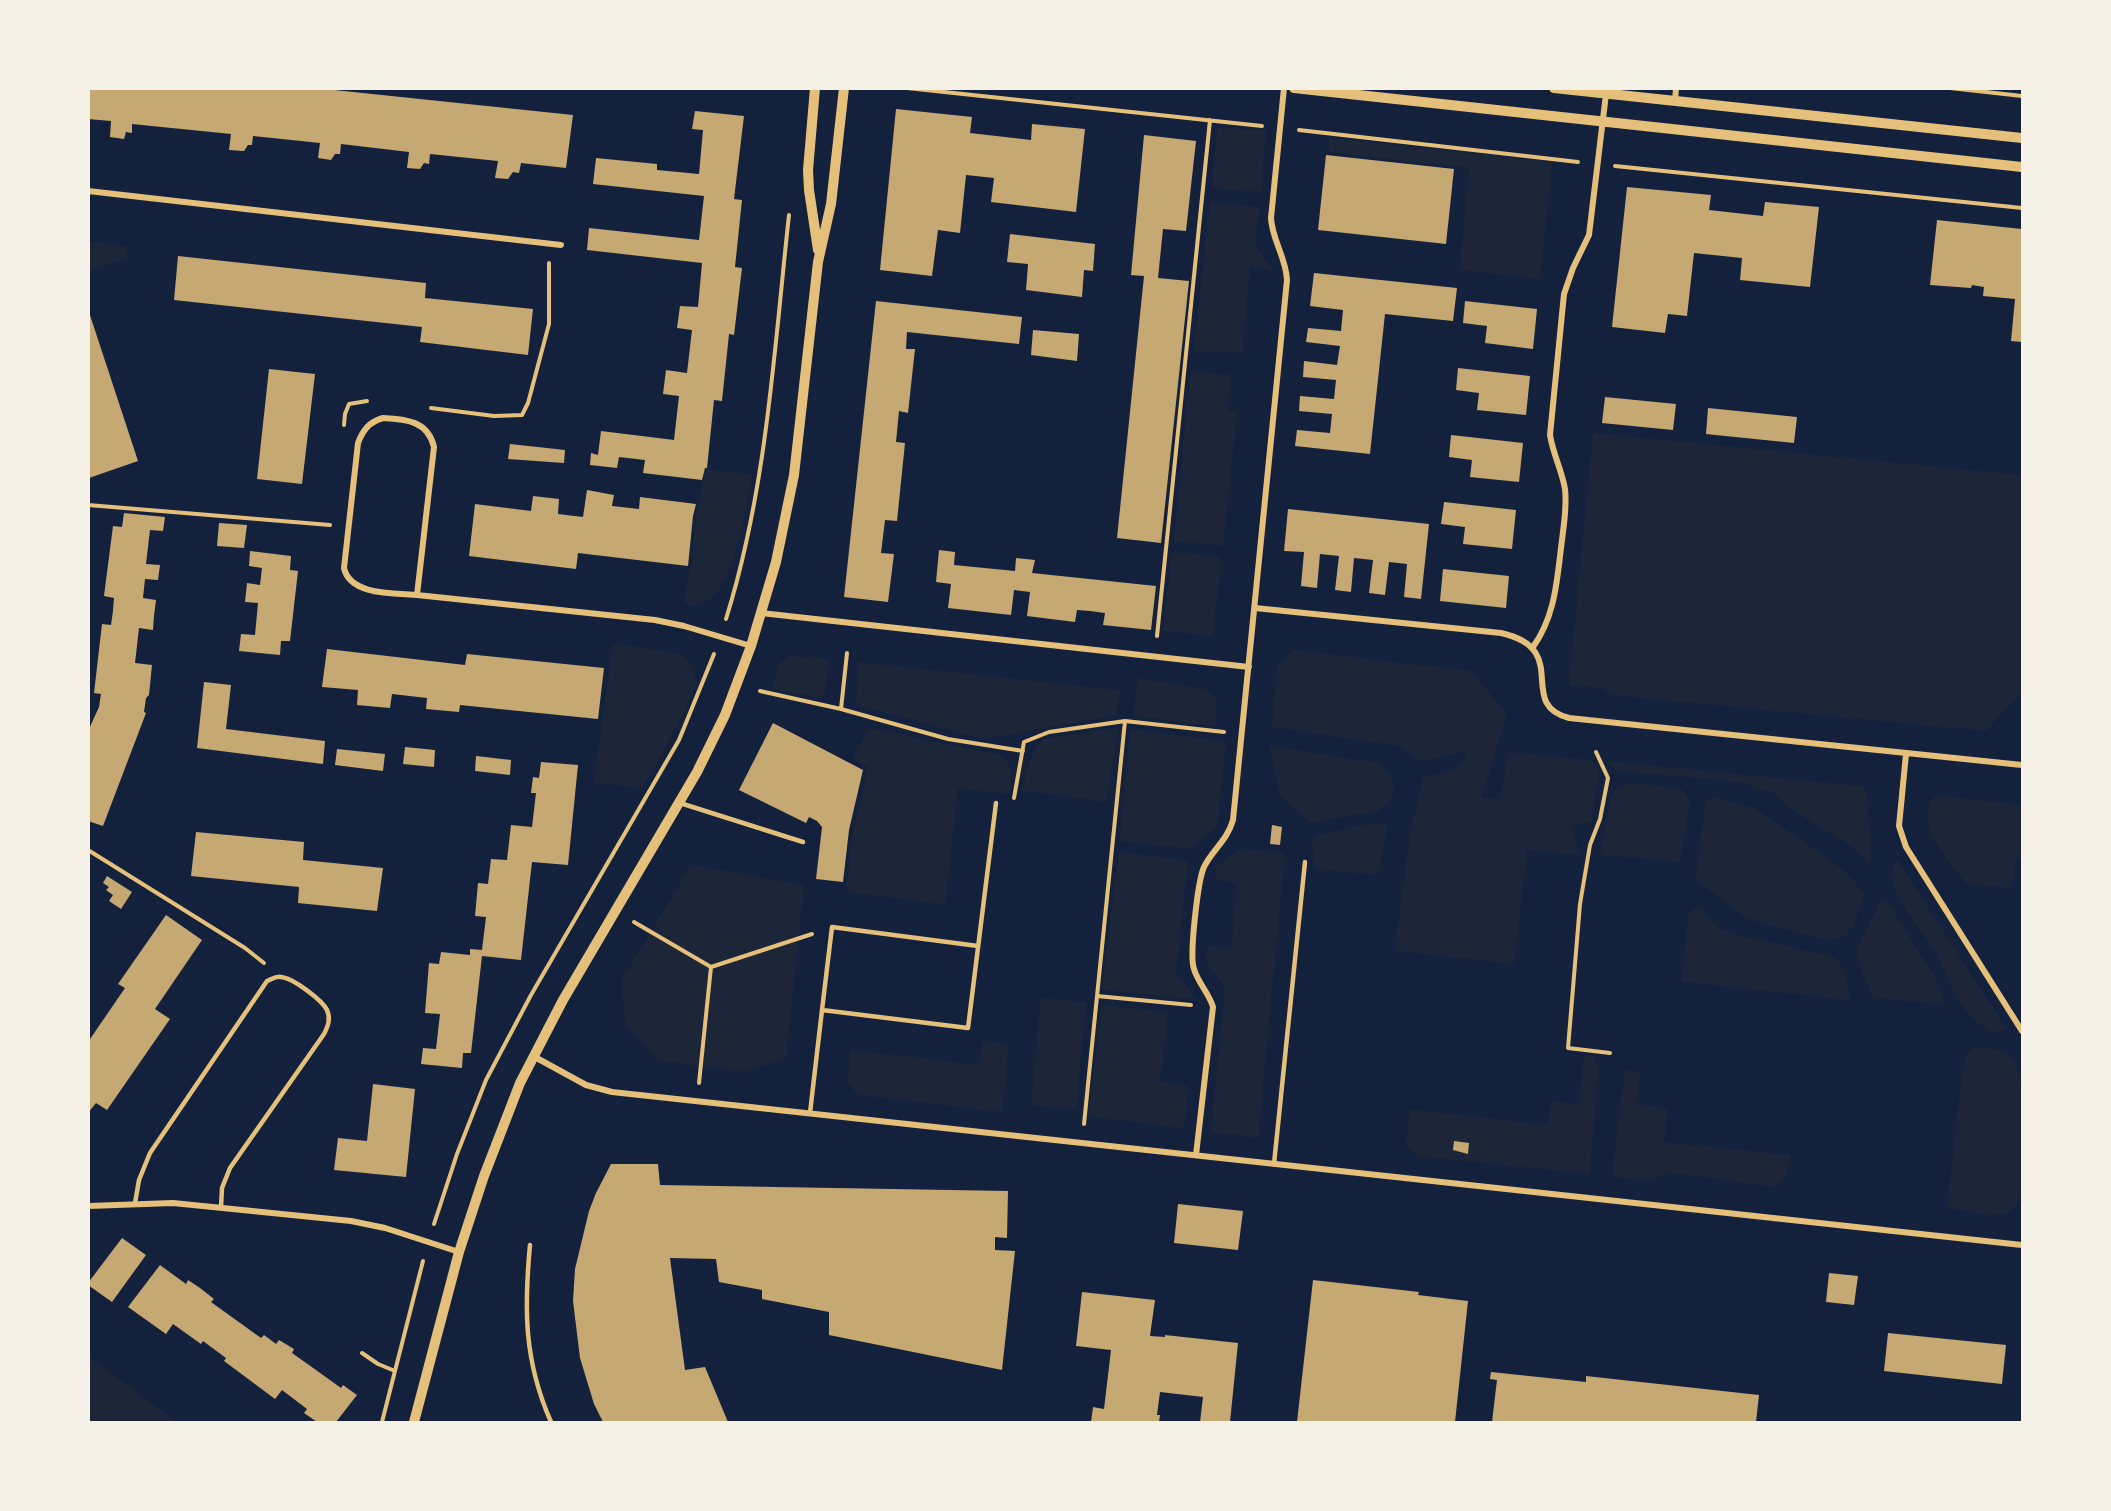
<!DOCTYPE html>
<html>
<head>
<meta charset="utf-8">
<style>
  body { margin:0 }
  #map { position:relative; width:2111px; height:1511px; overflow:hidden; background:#14213d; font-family:Arial,sans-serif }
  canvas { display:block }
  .frame { position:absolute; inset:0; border:90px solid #f6f1e7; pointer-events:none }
</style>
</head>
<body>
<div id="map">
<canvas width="2111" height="1511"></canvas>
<div class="frame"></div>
</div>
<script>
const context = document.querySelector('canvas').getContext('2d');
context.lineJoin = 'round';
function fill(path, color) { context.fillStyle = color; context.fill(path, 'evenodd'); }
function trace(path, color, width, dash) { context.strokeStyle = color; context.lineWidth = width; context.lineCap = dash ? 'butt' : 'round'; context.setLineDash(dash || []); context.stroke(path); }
fill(new Path2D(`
  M1217 127 1266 131 1261 192 1212 188Z
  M1330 138 1552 162 1540 279 1460 270 1469 168 1328 152Z
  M1210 202 1259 207 1255 245 1273 270 1250 267 1242 353 1194 351Z
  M88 241 127 246V258L89 271Z
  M1190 371 1230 375 1228 410 1237 413 1223 546 1174 541Z
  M1593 433 2022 475V691L1986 731 1609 695 1604 689 1569 685Z
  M706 469 752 475C745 507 736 583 709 600 704 603 696 605 691 606L684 603 691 567 696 515Z
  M1172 552 1221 557 1213 636 1163 631Z
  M613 643 681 654 691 663 697 685 675 730 642 788 594 783Z
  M1293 650 1471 671 1507 714 1481 798 1500 799 1508 752 1592 760 1599 774 1591 822 1570 825 1581 855 1527 850 1514 964 1395 951 1410 834 1423 778 1461 766 1468 751 1422 762 1399 746 1272 727 1277 666Z
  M791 656 829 659 825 693 820 698 772 689 778 664Z
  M858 662 1120 690 1116 715 984 739 856 705Z
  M1138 678 1206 689 1217 700 1215 726 1133 716Z
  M869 728 999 755C1016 767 1012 775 1009 794L958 788 945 904 846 892 853 831 868 767 853 759Z
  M1118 728 1106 802 1022 791C1027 772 1029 753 1044 739Z
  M1130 729 1226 741 1217 827 1189 849 1120 841Z
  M1269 746 1379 763 1390 775 1395 790 1389 802 1379 811 1310 823 1280 795Z
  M1605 761 1861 786 1867 792 1871 864 1853 848 1790 808 1773 793 1740 782 1617 771Z
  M1631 783 1682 789 1690 802 1680 862 1600 855 1611 796 1617 788Z
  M1936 795 2022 805V858H2017L2011 888 1967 884C1950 861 1911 823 1936 795Z
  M1714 797 1755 808 1847 872 1864 894 1854 925 1844 937 1828 941 1748 919 1696 880 1706 800Z
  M1377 822 1386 825 1387 830 1378 875 1317 870 1311 844 1316 835Z
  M1239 849 1285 853 1258 1138 1211 1132 1225 988 1206 961 1208 946 1231 949 1237 883 1215 880 1216 867Z
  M1119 852 1188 860 1176 973 1197 1000 1102 989Z
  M1897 859 2006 1028 1995 1034C1985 1028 1973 1021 1966 1011 1953 994 1946 972 1936 953 1924 931 1877 884 1897 859Z
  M691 865 804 885 786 1058 746 1072 659 1061 626 1025 621 981Z
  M1881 900H1886L1937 980 1945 1005 1874 998 1860 967 1857 949Z
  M1700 908 1717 927 1735 934 1833 957C1847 966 1848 984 1850 1000L1682 982 1688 916 1692 909Z
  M1041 998 1086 1002 1076 1110 1031 1105Z
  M1102 1005 1168 1013 1160 1082 1189 1086 1184 1128 1088 1116Z
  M983 1041 1009 1044 1002 1112 857 1095 848 1082 851 1050 979 1065Z
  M1975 1047C1988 1048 2004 1048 2013 1059 2027 1075 2026 1179 2019 1200 2017 1206 2011 1210 2007 1214L1990 1215 1947 1208 1962 1075 1966 1056Z
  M1584 1055 1593 1056 1598 1066 1590 1174 1417 1156 1406 1145 1410 1109 1548 1125 1551 1101 1579 1104Z
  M1625 1070 1640 1072 1636 1105 1668 1108 1664 1142 1791 1155 1786 1175 1775 1187 1667 1172 1650 1181 1612 1177Z
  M89 1357 177 1422H89Z`), '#1d2539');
fill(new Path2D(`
  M88 88H315L573 115 566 168 521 163 519 173 513 172 508 179 495 178 498 161 430 154 429 164 424 163 420 169 407 168 409 152 341 144 340 154H335L331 160 318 158 320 143 253 136 252 145H248L244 151 229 150 231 134 132 124V133L126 132 124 139 110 137 111 121 88 119Z
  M896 109 972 117 970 133 1031 140 1032 124 1085 129 1076 212 991 202 994 178 966 175 960 233 938 230 932 276 880 270Z
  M695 111 744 116 734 199 742 200 735 267 742 268 734 335 729 334 722 401 714 400 707 468H705L702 480 643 473 645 460 619 457 617 468 590 465 591 453 598 455 601 431 674 440 679 396 663 394 666 370 687 373 692 330 677 328 680 306 698 307 702 263 587 250 589 228 699 240 704 196 593 184 596 158 657 164V170L699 174 703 130 692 129Z
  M1144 135 1196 141 1186 231 1163 229 1158 278 1189 281 1161 543 1117 538 1144 276 1131 275Z
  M1326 155 1454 169 1446 244 1318 230Z
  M1627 187 1711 195 1709 210 1763 216 1765 202 1819 207 1810 287 1740 280 1742 258 1694 253 1687 316 1668 314 1665 333 1612 327Z
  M1937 220 2022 229V342L2011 341 2015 299 1983 296 1984 287 1972 285 1971 288 1930 285Z
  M1010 234 1095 244 1093 271 1084 270 1082 297 1026 290 1028 264 1007 262Z
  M178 256 426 283 425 298 533 309 528 355 420 342 422 327 174 300Z
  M1314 273 1457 288 1453 321 1385 314 1370 454 1295 446 1297 430 1330 433 1332 414 1299 411 1300 396 1334 399 1336 380 1303 377 1304 361 1337 365 1340 346 1306 342 1308 328 1341 331 1343 310 1310 306Z
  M876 301 1022 317 1019 344 907 332 906 349H915L908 413 899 411 896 442 905 443 897 521 885 520 881 553 894 554 888 602 844 597Z
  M1465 301 1537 309 1533 349 1485 343 1487 326 1463 323Z
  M88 309 138 461 89 478 88 477Z
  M1033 330 1079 334 1077 361 1031 355Z
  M1458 368 1530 376 1526 415 1477 410 1479 393 1456 390Z
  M269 369 315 374 302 484 257 479Z
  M1605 397 1676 404 1673 430 1602 423Z
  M1708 408 1797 417 1794 443 1706 434Z
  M1451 435 1523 443 1519 482 1470 477 1472 460 1449 457Z
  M510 444 565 450 564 463 508 459Z
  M587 490 614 495 612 506 639 509 640 497 696 504 693 516 688 566 578 553 576 569 469 556 475 504 531 511 533 496 559 499 558 514 583 517Z
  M1444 502 1516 510 1512 549 1463 544 1465 527 1441 524Z
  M1288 509 1429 524 1421 599 1404 597 1407 564 1389 562 1385 595 1369 593 1373 560 1354 558 1351 592 1335 590 1339 556 1320 554 1317 588 1301 586 1304 552 1284 551Z
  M124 513 165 517 163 531 150 530 146 564 160 565 158 580 145 579 143 598 156 600 154 616 153 630 139 628 135 663 152 665 149 695 146 698 144 712 146 713 103 826 88 821V731L99 707 101 694 94 693 102 624 111 625 113 611 114 598 104 596 113 526 122 527Z
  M219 523 247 525 244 548 217 546Z
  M939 550 955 552 954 565 1015 571 1016 558 1035 560 1032 573 1156 586 1151 630 1103 625 1105 613 1090 611 1077 610 1075 622 1027 616 1030 592 1014 590 1011 615 948 608 951 584 936 582Z
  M250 551 291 556 290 570 298 571 290 641H281L280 655 239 651 241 634 255 635 258 603 245 602 247 583 260 585 262 568 249 566Z
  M1443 569 1509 576 1506 608 1440 601Z
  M327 649 465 665 467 654 604 668 598 719 460 705 459 712 426 709 427 698 392 694 390 708 357 705 358 690 322 687Z
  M204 682 231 685 226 729 325 741 323 764 197 748Z
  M773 723 863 770 849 830 843 882 816 879 822 827 817 821 809 817 806 823 739 790Z
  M405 747 435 750 434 767 403 764Z
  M337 749 385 754 383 771 335 765Z
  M476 756 511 760 510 775 475 771Z
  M541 762 578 765 568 865 532 862 521 960 482 956 471 1053H463L462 1068 421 1064 423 1048 436 1049 440 1014 425 1013 429 963 439 964 441 952 470 955V949L482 950 486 917 475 916 478 883 488 884 491 859 507 860 511 825 532 827 536 793H531L533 777 539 778Z
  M1272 825 1282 827 1280 845 1270 844Z
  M196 832 304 842 303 860 383 868 377 911 298 903 299 887 191 876Z
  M107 876 132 892 121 909 109 901 113 895 106 890 109 887 103 883Z
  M166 915 202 940 155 1009 170 1019 107 1110 96 1103 88 1113V1042L125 988 118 984Z
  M373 1084 415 1089 406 1177 334 1170 338 1138 367 1141Z
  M1454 1141 1469 1143 1468 1154 1453 1150Z
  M611 1164H658L660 1185 1008 1191 1007 1238 995 1237V1250L1015 1251 1002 1370 829 1335V1312L762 1299V1290L719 1282 716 1259 670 1258 685 1370 705 1367 728 1422H603L594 1404 580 1358 573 1301 575 1269 589 1211 596 1193Z
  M1178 1204 1243 1211 1238 1250 1174 1243Z
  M122 1238 146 1255 112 1302 88 1285V1283Z
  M160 1265 186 1284 188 1280 200 1288 214 1299 211 1302 261 1338 264 1335 276 1344 279 1340 294 1349 292 1353 316 1370 341 1388 343 1385 357 1395 336 1422H317L304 1413 307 1409 282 1390 275 1399 224 1361 226 1358 203 1341 201 1344 173 1324 166 1334 128 1307Z
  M1829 1273 1858 1276 1854 1305 1826 1302Z
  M1313 1280 1419 1292 1418 1295 1468 1301 1455 1422H1297Z
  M1082 1292 1155 1300 1150 1336 1165 1337V1335L1238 1343 1230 1422H1200L1203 1397 1160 1392 1157 1415H1160L1159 1422H1091L1093 1407 1104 1409 1111 1350 1076 1346Z
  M1888 1333 2006 1345 2002 1384 1884 1371Z
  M1491 1372 1586 1382V1376L1759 1395 1756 1422H1492L1497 1380 1490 1379Z`), '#c6a872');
trace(new Path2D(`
  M907 88 1262 126
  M1950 88 2022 96
  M1299 130 1578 162
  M1615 166 2022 208
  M431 408 494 416 522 415 528 403 549 324V263
  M344 425 345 414 349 404 367 401
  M88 505 330 525
  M726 619C767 488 774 350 789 215
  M1157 636 1210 120
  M760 691 841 709 948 739 1023 751
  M841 709 847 653
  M1596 752 1608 778 1600 819 1590 845 1580 904 1568 1048 1610 1053
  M1014 798 1024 742 1049 732 1125 721
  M88 850 245 948 264 963
  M634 922 711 967 699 1083
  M711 967 812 934
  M1097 996 1191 1005
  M1084 1124 1125 721 1224 732
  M434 1224 457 1154 486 1080 531 995 679 740 714 654
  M362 1353 378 1364 395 1371
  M382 1422 423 1261`), '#e5c07b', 4);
trace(new Path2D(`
  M680 803 803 842
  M822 1010 832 927 978 946
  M810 1113 822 1010 968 1028 996 803
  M1274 1164 1305 862
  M135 1203 139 1180 150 1153 267 981C272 979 276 976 281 977 293 978 322 1000 327 1010 331 1019 328 1026 324 1034L230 1168 222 1188 221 1207
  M530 1245C524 1309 524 1361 551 1422`), '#e5c07b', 4.5);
trace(new Path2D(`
  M1675 101 1676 88
  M88 191 561 245
  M383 418C406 419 428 421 434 447L417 595C396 593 350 596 344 568L358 443C363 430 369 422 383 418Z
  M417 595 655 620 684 626 751 646
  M1255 608 1501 633C1573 649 1515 704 1569 718L2022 765
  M761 613 1249 667
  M1533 647C1556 615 1557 578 1562 540 1564 524 1567 506 1565 489 1562 471 1553 454 1550 435L1564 294 1573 268 1589 235 1606 94
  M1906 754 1899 826 1906 847 2022 1031
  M533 1056 586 1085 612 1092 2022 1245
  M1196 1155 1213 1007C1209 993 1198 983 1194 969 1189 956 1198 880 1204 867 1213 849 1227 841 1233 820L1287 280C1286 257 1272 240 1271 218L1284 88
  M88 1206 173 1203 351 1221 385 1228 459 1252`), '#e5c07b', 6);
trace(new Path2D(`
  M815 88 808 170 809 190 818 250
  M1294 88 2022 167
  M1554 88 2022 138
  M414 1422 459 1252 484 1176 520 1083 563 1000 697 772 725 715 751 646 776 562 794 475 818 262 831 204 844 88`), '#e5c07b', 10);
</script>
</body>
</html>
